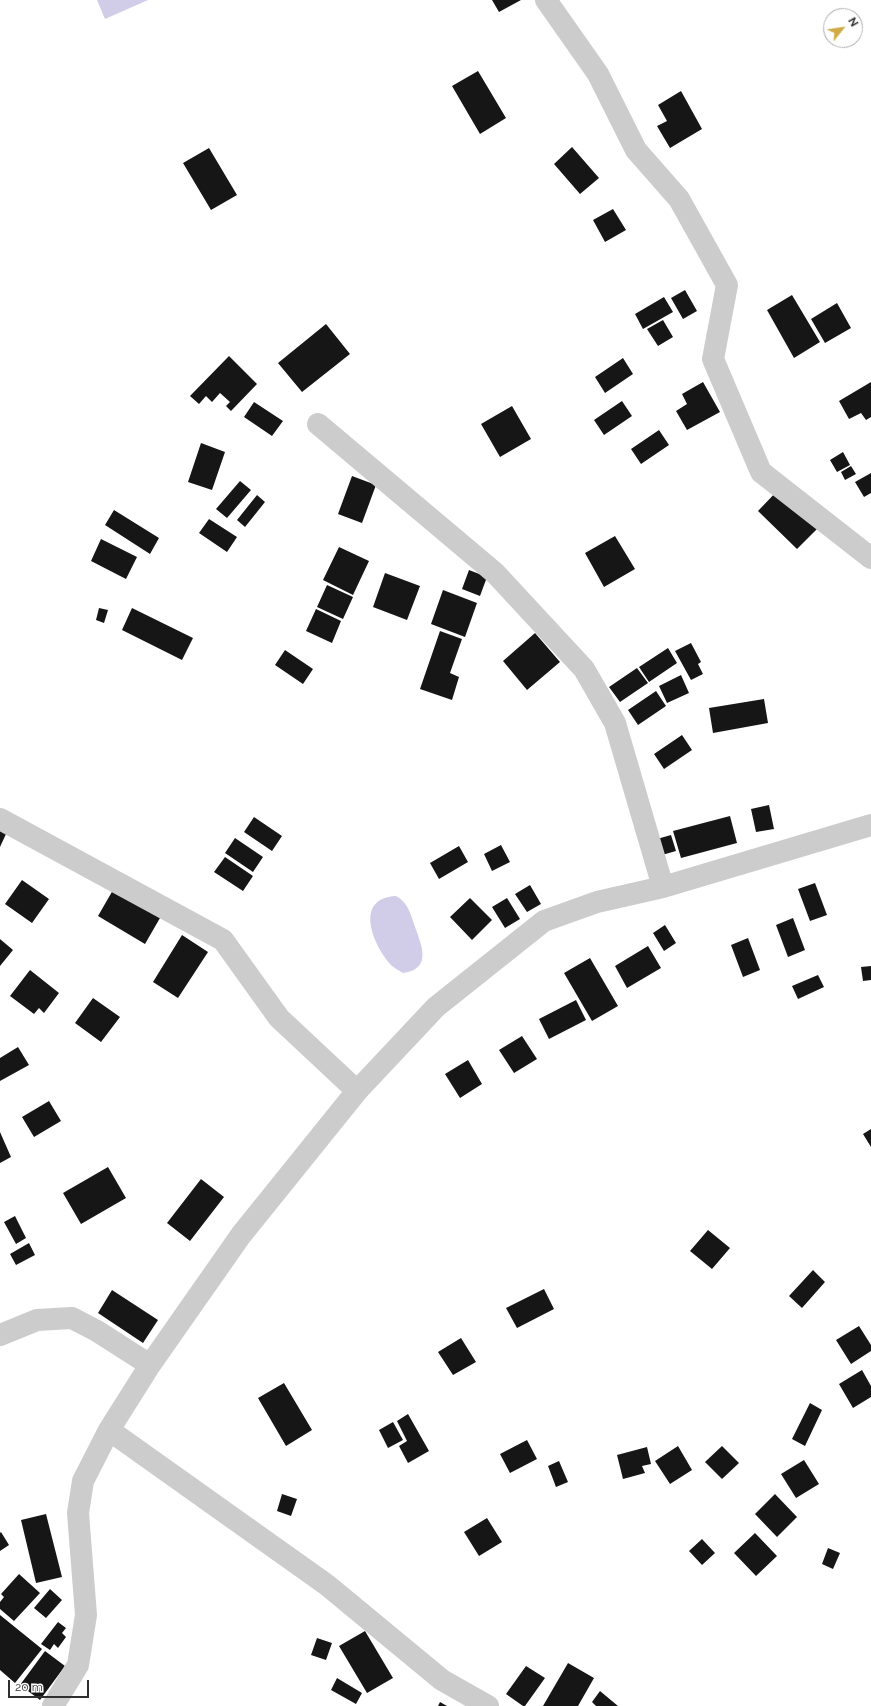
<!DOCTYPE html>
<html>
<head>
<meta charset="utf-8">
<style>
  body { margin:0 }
  #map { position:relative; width:871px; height:1706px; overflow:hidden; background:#fff; font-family:Raleway,sans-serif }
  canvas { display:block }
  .north { position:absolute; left:823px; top:8px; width:40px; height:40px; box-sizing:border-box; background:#fff; border:1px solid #acacac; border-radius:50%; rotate:60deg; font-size:11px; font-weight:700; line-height:16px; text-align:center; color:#2f2f2f }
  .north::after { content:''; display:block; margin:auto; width:14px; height:18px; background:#d1aa45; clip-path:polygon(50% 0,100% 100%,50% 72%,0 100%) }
  .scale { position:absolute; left:8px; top:1680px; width:81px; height:18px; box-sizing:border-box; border:2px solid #2f2f2f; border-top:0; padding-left:5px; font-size:12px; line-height:14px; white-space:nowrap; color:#2f2f2f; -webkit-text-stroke:3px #fff; paint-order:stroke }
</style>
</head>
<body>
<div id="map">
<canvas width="871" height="1706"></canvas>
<div class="north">N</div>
<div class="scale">20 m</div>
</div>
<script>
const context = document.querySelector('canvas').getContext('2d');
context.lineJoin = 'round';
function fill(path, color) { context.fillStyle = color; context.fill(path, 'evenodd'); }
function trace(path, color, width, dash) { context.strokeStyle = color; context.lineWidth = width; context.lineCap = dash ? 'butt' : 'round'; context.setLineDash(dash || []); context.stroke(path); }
fill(new Path2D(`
  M97 0H148L105 19Z
  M396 896C408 902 411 915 415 927 422 946 432 969 403 973 399 971 395 968 392 966 373 946 353 898 396 896Z`), '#d1cce8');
fill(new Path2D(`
  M492 0H521L499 12Z
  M478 71 506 118 480 134 452 86Z
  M681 91 702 129 670 148 657 126 667 121 658 105Z
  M572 147 599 178 580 194 554 164Z
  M209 148 237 195 211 210 183 163Z
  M613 209 626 230 605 242 593 220Z
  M685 290 697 311 683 319 671 298Z
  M792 295 820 342 794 358 767 310Z
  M664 297 673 312 643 329 635 314Z
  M837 303 851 328 825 343 811 319Z
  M663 320 673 337 658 346 647 329Z
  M326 324 350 354 302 392 278 363Z
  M229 356 257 384 231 411 226 406 230 402 220 393 212 402 206 396 199 404 190 396Z
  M623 358 633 374 605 393 595 377Z
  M703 382 720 412 687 430 676 411 687 404 682 394Z
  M871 382V417L866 420 861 413 849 419 839 401Z
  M622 401 632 416 604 435 594 420Z
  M254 402 283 421 272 436 244 417Z
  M512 406 531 439 500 457 481 424Z
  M659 430 669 445 641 464 631 449Z
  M201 443 225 452 212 490 188 482Z
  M843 452 850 465 837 472 830 460Z
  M851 466 856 474 845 480 841 472Z
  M871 473V493L864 497 855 482Z
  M352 476 376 485 362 523 338 514Z
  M240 481 251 490 227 518 216 509Z
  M779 489 818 528 797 549 758 511Z
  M257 495 265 502 245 527 237 520Z
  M114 510 159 538 150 554 105 525Z
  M209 519 237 537 227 552 199 533Z
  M615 536 635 569 604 587 585 553Z
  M101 539 137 557 126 579 91 561Z
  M339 547 369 561 353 595 323 580Z
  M469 570 487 577 480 596 462 589Z
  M385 573 420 586 407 620 373 607Z
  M327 585 353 597 343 619 317 607Z
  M443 590 477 603 465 637 431 624Z
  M99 608 108 610 104 623 96 620Z
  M132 608 193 638 182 660 122 630Z
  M316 609 341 621 332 643 306 631Z
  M440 631 462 639 450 673 459 677 452 700 420 689Z
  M535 633 560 662 527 690 503 661Z
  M691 643 701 662 698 664 703 674 691 680 675 651Z
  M668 648 677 663 649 682 639 667Z
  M285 650 313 669 303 684 275 665Z
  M637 668 648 683 620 702 609 687Z
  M681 675 689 693 667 703 659 686Z
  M656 691 666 706 638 725 628 710Z
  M764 699 768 723 713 733 709 708Z
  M682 735 692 750 664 769 654 754Z
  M769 805 774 829 756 832 751 809Z
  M730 816 737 843 681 858 673 831Z
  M254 817 282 836 272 851 244 832Z
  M0 830 6 834 0 847Z
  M671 835 676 851 662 855 657 839Z
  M235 838 263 857 253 872 225 853Z
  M501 845 510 862 492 871 484 854Z
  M459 846 468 862 439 879 430 863Z
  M225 857 253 876 243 891 214 872Z
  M22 880 49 899 32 923 5 904Z
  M815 883 827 915 810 921 798 889Z
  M530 885 541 904 527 912 515 894Z
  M113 890 160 918 145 944 98 916Z
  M470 898 492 920 472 940 450 917Z
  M507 898 520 919 505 928 492 907Z
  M793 918 805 950 788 957 776 925Z
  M665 925 676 943 664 951 653 933Z
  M182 935 208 952 178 998 153 982Z
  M748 938 760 970 743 977 731 945Z
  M0 939 13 950 0 966Z
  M648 946 661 968 627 988 615 966Z
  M590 958 618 1006 592 1021 564 973Z
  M871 966V980L863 981 861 967Z
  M30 970 59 993 44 1013 39 1008 34 1014 10 996Z
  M818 975 824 987 798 999 792 986Z
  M93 998 120 1017 101 1042 75 1023Z
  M576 1000 586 1020 549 1039 539 1019Z
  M522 1036 537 1059 514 1073 499 1050Z
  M18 1047 29 1065 0 1081V1058Z
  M468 1060 482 1084 460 1098 445 1074Z
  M49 1101 61 1121 34 1137 22 1117Z
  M871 1129V1147L863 1134Z
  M0 1132 11 1157 0 1163Z
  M108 1167 126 1198 81 1224 63 1193Z
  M201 1179 224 1197 190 1241 167 1223Z
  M15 1216 26 1238 16 1244 4 1222Z
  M708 1230 730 1248 712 1269 690 1251Z
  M29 1243 35 1255 16 1265 10 1254Z
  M813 1270 825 1282 802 1308 789 1296Z
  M544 1289 554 1309 517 1328 506 1308Z
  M112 1290 158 1320 143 1343 98 1313Z
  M859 1326 871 1345V1351L851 1364 836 1340Z
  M461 1338 476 1362 453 1375 438 1352Z
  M862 1370 871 1386V1397L853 1408 839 1384Z
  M284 1383 312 1430 286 1446 258 1398Z
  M810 1403 822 1410 805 1446 792 1439Z
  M408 1414 429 1451 408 1463 399 1446 407 1441 397 1421Z
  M393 1422 403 1440 388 1448 379 1430Z
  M527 1440 537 1459 510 1473 500 1454Z
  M678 1446 692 1470 670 1484 655 1461Z
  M722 1446 739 1463 722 1479 705 1462Z
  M647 1447 651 1464 642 1466 645 1473 623 1479 617 1455Z
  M804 1460 819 1484 796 1498 781 1474Z
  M559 1461 568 1482 556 1487 548 1466Z
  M282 1494 297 1499 291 1516 277 1511Z
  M775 1494 797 1517 777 1537 755 1514Z
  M46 1514 62 1577 36 1583 21 1520Z
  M487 1518 502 1542 479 1556 464 1532Z
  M1 1532 9 1545 0 1551V1533Z
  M755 1533 777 1556 756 1576 734 1553Z
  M702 1539 715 1553 702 1565 689 1551Z
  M828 1548 840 1553 833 1569 822 1564Z
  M19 1574 40 1593 14 1621 0 1609V1602L4 1597 1 1594Z
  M50 1589 62 1600 46 1618 34 1608Z
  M0 1615 42 1649 15 1683 0 1670Z
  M58 1622 66 1628 62 1633 66 1637 58 1648 54 1644 50 1650 41 1644Z
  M365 1631 393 1678 367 1693 339 1646Z
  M317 1638 332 1643 326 1660 311 1655Z
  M45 1651 65 1666 40 1700 20 1685Z
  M568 1663 594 1678 578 1706H543Z
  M526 1666 545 1678 525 1706H523L506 1694Z
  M337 1678 362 1693 356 1704 331 1690Z
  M600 1691 618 1706H596L592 1702Z
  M440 1702 447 1706H438Z`), '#161616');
trace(new Path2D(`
  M546 0 598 74 636 150 679 199 727 285 713 359 761 472 871 558
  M318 424 495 573 584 669 615 723 663 887
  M0 819 223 940 279 1018 357 1091
  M0 1335 37 1320 72 1318 97 1331 150 1365
  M109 1430 327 1585 442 1680 488 1706
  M53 1706 78 1665 86 1615 78 1513 83 1481 109 1430 150 1365 241 1235 357 1091 436 1007 544 921 597 902 663 887 871 825`), '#ccc', 22);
</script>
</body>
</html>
